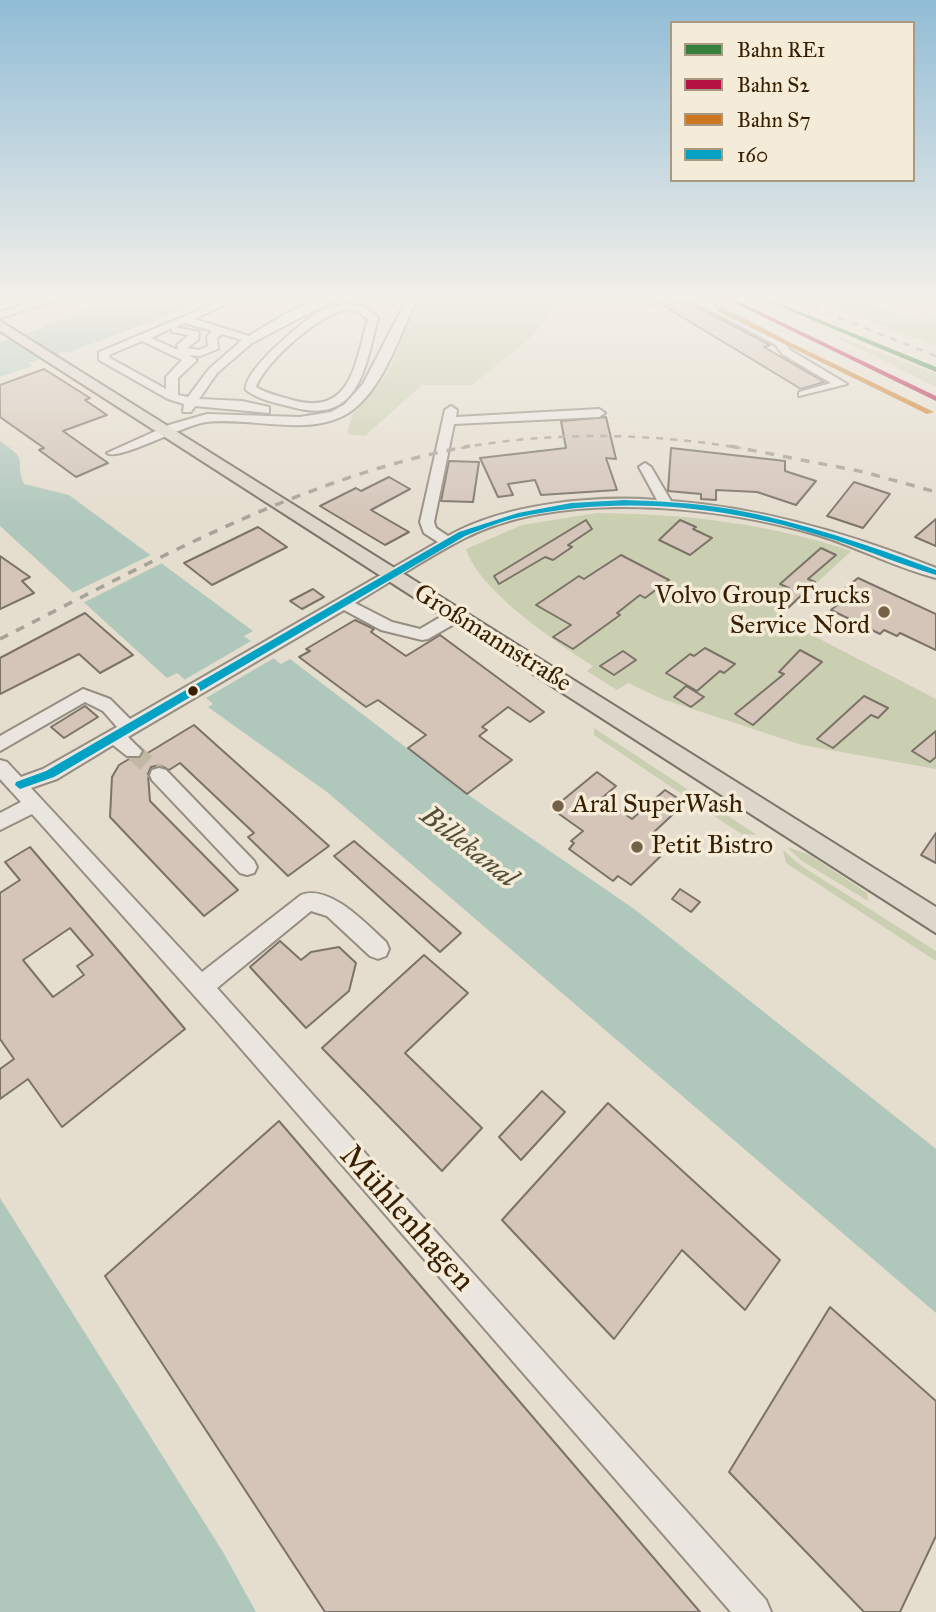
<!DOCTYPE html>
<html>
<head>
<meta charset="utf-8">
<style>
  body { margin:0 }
  #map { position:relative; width:936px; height:1612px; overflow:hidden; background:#e5ddce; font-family:"IM FELL Great Primer",serif }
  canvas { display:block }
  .legend { position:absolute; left:670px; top:21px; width:245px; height:161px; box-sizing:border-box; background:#f4ebd9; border:2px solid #a89982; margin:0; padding:9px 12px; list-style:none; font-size:21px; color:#371f00 }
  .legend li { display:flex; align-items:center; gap:14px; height:35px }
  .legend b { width:35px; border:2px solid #a89982 }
</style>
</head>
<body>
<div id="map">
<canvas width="936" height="1612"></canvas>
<ul class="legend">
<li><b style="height:9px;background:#36803d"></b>Bahn RE1</li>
<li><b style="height:9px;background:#b51143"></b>Bahn S2</li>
<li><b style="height:9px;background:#cc7720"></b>Bahn S7</li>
<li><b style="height:9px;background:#03a2c4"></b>160</li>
</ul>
</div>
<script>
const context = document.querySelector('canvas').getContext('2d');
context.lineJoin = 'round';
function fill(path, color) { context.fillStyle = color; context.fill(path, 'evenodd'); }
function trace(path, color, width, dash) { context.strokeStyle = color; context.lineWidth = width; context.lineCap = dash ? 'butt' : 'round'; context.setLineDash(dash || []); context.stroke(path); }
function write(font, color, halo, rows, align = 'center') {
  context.font = font + ' "IM FELL Great Primer",serif'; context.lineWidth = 7; context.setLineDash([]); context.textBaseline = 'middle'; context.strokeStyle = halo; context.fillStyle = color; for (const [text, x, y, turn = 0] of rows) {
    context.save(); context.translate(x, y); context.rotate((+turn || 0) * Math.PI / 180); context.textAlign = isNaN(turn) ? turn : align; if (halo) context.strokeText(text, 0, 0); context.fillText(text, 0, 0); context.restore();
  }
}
fill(new Path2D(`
  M420 297H553L548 316 531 338 472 385H422L365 436 347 434 352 415 387 374Z
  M808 297H847L926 322 936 309V346Z
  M826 332 936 374V387Z
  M597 513C684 514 768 523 851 551L779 618 936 699V769L802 745 662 699 628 683 617 690 587 671 593 666C556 642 480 592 466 549L522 525Z
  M594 728 757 835 742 834 726 824 594 735Z
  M787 847 810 855 867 893 868 901 802 861Z
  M783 850 800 865 936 951V961L786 863Z`), '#cacfb1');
fill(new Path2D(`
  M113 297H217L70 352H62L28 363 32 366 0 377V342L34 331Z
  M0 441C32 463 13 457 24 484L69 495 253 631 244 636 281 664 290 659 467 794 637 911 936 1149V1313L327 792 208 707 213 704 177 673 167 678 0 526Z
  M0 1198 223 1552 256 1612H0Z`), '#b0c7bc');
fill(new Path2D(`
  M153 554 164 562 79 605 68 595Z
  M251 641 274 658 206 698 184 680Z`), '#e5ddce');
const building = new Path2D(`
  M686 301 770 345 764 347 824 382 801 389 664 306Z
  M44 369 90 398 85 400 107 415 63 431 108 463 76 477 39 450 44 448 0 417V385Z
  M606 417 616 459 606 458 617 490 541 495 535 480 508 484 513 495 498 497 480 458 566 448 561 421Z
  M671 448 785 461V471L816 481 796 505 757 492 716 490V500L701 499V494L668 491Z
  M449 461 479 462 473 502 441 501Z
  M389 477 410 489 371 510 409 532 385 545 320 506 356 488 361 491Z
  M854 482 890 494 863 528 827 516Z
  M936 519V546L915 537Z
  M586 520 592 529 568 545 572 547 553 560 545 557 499 584 494 576Z
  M680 520 696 527 693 529 712 538 690 555 659 540Z
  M258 527 287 547 212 585 184 563Z
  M821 548 836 555 808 579 815 582 785 611 769 603 789 588 780 584Z
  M621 555 669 580 645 598 640 595 617 613 620 615 573 649 553 637 571 625 536 605 579 576 584 579Z
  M0 556 30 577 22 581 34 593 0 609Z
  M858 578 936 614V650L900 633 897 636 884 630 880 634 831 610 852 593 844 589Z
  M313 589 324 597 302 609 290 601Z
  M85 613 133 655 100 673 79 654 0 694V658Z
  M355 620 374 629 371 632 406 656 440 635 544 712 530 722 508 707 482 727 487 730 479 736 512 760 467 794 408 748 426 735 378 700 366 707 299 657 310 651 306 649Z
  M705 648 735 664 724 673 720 671 697 691 666 673 690 654 694 656Z
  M800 650 822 662 753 725 735 714 784 674 779 672Z
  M623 651 636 660 614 675 600 666Z
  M686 686 704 697 691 707 674 697Z
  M864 696 888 708 878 718 871 715 833 748 817 739Z
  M85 706 98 717 64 738 51 727Z
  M194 725 329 846 288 876 248 837 254 833 180 763 169 770 160 765 151 767 148 774 150 801 238 890 204 916 110 817 112 777 119 765 129 759 136 760Z
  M936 731V757L930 762 912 751Z
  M597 772 616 786 602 798 632 819 665 790 685 803 653 833 671 846 631 885 618 876 613 881 569 849 574 843 571 841 583 831 552 809Z
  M936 833V863L921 855Z
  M354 841 461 933 440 952 334 856Z
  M30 847 185 1029 62 1127 28 1079 0 1099V1069L14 1059 0 1039V893L20 880 5 862ZM70 928 93 955 77 966 84 975 53 997 23 960Z
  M680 889 700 902 691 912 672 899Z
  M280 941 301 960 311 952 339 947 356 963 349 991 306 1028 250 967Z
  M424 955 468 993 405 1053 482 1128 442 1171 322 1048Z
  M542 1091 565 1112 521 1160 499 1137Z
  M608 1103 780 1260 745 1310 682 1250 614 1339 502 1220Z
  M279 1121 700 1612H325L105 1276Z
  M830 1307 936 1401V1536L900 1612H864L729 1472Z`);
fill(building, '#d4c5b8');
trace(building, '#7b7367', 2);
trace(new Path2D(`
  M133 751 159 775`), '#c2b7a5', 18, [18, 9]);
const minor = new Path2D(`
  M46 297H56L53 302 0 318V312Z
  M230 297H242L194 319 249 336C268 324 317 292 338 298L252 343 217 373 199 399 242 401 269 407V413L195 406 191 412H183L184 404 168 399 99 360V352ZM185 323 212 331 207 337 208 346 199 350 187 348 198 340 199 332 175 327ZM172 328V332L189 335 177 345 178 350 151 338ZM222 334 242 340 209 369 188 397 178 395V378L197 360 189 355 200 356 218 349 217 338ZM142 341 182 360 166 377V389L110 358 109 355Z
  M408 297H418C400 333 386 383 354 409 315 440 252 416 206 422 186 424 117 462 107 453L169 425 207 414 300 417 331 412 345 404 363 384Z
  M648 297H675L651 304 646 301Z
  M686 297H698L784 341 790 350 847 384 799 396V392L831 383 782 354 776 345Z
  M346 304 365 307 378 318C365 368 359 426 292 407 276 403 259 400 246 390 243 370 306 318 324 309 331 306 339 305 346 304ZM346 310 358 312 368 319C355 363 352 417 292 400 280 396 267 394 256 387 265 362 319 314 346 310Z
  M451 406 457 410 456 417 599 409 605 413 599 417 454 424 434 522 436 528 448 536C504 504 593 495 657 500L639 467 645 463 651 467 671 501C763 508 851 534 936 568V578C897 568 859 548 821 536 719 506 563 489 465 538 428 557 392 581 355 603L392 622 420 629 449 612H461V620L428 639 422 640 381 630 344 610 128 737 142 751 139 756H127L113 745 57 779 31 788 202 972 301 895C330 884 366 924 386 942L389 949 386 956 378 959 370 956 327 916 311 911 217 988 766 1600 771 1612H731L217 1021 32 814 0 830V813L21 802 0 779V760L7 762 21 777 43 769 117 727 103 711 85 702 0 751V736L83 689 110 699 130 719 438 542 424 533 420 522 445 410Z
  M159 768 166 770 254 861 257 867 254 873 247 875 240 873 152 780 150 775 152 770Z`);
const major = new Path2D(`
  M0 321 936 907V933L0 331Z`);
trace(minor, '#958d81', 4);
trace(major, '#7b7367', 4);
fill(minor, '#eae6df');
fill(major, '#ddd6ca');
trace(new Path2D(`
  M786 297 936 356
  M461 448C553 431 649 433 741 448`), '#a7a198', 2.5, [7, 7]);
trace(new Path2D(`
  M730 446 864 472 936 492
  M0 639C152 562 301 477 470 446`), '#a7a198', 3.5, [9, 9]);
fill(new Path2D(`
  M624 500C660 501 695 503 731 509 801 522 869 545 936 570V575C902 565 869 551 835 540 734 507 625 494 520 517 501 521 483 529 465 536L54 777 20 789 15 785 16 782 46 771 459 532 518 513 571 503Z`), '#03a2c4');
fill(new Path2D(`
  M757 297H764L936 367V372Z`), '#36803d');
fill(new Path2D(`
  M722 297H729L936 396V401Z`), '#b51143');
fill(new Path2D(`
  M717 309H721L934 412 927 414 717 311Z`), '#cc7720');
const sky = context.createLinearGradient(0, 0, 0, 522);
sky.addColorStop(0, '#91bcd6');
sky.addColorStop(0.57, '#f3f0e9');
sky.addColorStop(1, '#f3f0e900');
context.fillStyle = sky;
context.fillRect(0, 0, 936, 522);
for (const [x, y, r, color] of [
  [884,612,7,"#746248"],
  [193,691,6,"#371f00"],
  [558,806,7,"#746248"],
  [637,847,7,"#746248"]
]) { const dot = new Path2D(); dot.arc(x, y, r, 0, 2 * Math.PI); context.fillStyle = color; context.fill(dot); trace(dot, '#f4ebd9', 2.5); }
write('26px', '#371f00', '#f4ebd9', [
  ["Volvo Group Trucks",870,597,"right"],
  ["Service Nord",870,627,"right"],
  ["Aral SuperWash",572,806],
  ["Petit Bistro",651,847]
], 'left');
write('26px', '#371f00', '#f4ebd9', [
  ["Großmannstraße",492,639,32]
]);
write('italic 28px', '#544e36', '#f4ebd9', [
  ["Billekanal",468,848,38]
]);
write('32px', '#371f00', '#f4ebd9', [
  ["Mühlenhagen",406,1219,48]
]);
</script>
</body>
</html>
